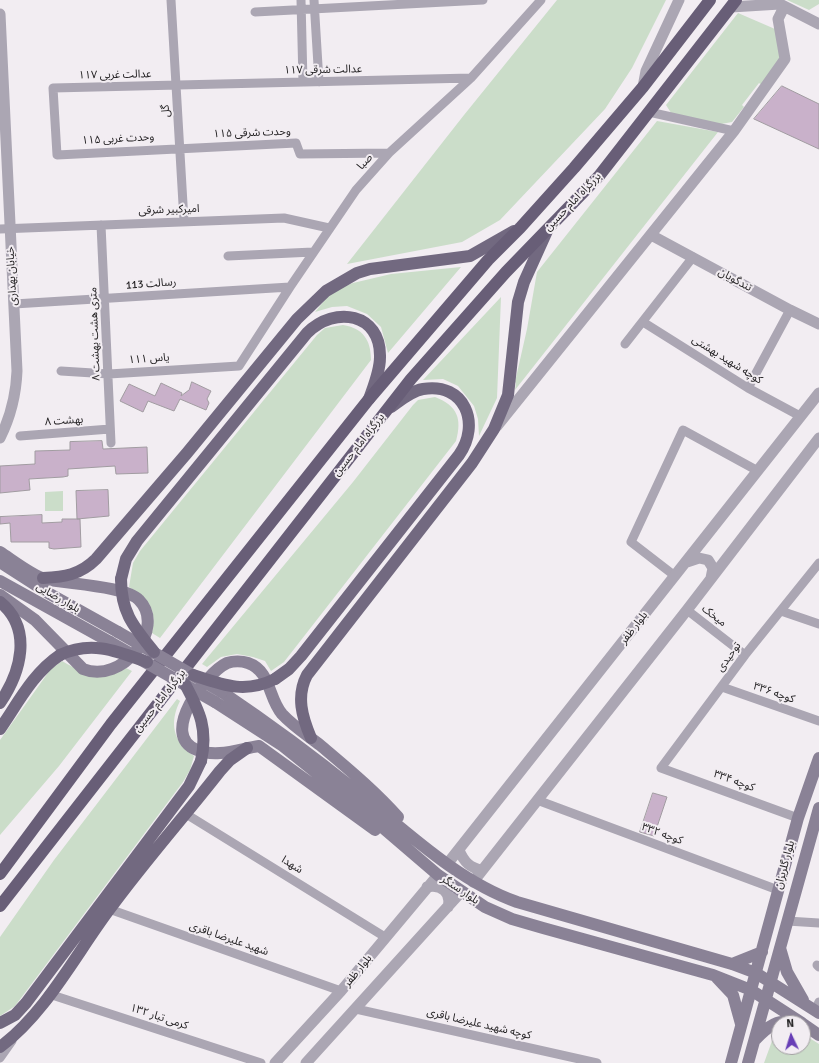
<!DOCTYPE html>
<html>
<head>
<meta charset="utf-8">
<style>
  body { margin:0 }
  #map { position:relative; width:819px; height:1063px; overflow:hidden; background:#f2edf2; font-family:Signika,sans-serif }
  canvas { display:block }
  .north { position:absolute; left:771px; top:1015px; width:40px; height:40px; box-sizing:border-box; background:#f2edf2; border:1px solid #9f9b9f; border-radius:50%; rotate:356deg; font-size:11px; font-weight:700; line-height:16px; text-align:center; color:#232123 }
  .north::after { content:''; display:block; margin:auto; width:14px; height:18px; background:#673eb6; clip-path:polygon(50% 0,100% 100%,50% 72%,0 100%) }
</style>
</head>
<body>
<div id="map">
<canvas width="819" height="1063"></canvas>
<div class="north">N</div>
</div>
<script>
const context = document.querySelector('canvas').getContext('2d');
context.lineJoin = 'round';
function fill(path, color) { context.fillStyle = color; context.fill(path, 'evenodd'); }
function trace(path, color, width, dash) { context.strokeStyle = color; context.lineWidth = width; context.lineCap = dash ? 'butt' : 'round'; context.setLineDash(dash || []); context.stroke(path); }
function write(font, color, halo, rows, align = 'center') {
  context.font = font + ' Signika,"Noto Sans Arabic",sans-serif'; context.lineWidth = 4; context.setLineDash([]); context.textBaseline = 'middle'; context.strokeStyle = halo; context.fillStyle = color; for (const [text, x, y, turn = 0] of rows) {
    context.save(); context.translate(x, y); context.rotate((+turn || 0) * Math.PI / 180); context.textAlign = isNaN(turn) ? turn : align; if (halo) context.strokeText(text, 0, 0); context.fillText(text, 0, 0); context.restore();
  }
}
fill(new Path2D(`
  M557 0H666L632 68 605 109 500 220 462 242 347 264 464 115Z
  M787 0H819V4L809 10Z
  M738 13 775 29 781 60 762 85 759 83 742 105 744 107 732 122 716 125 673 116 666 105Z
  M657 121 718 132 515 390 516 383 515 382 527 329 537 272Z
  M461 267 388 353 381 327 367 314 347 306 332 307 315 312 332 291 353 283 391 274Z
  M501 297 497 398 479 436 478 419 474 406 458 386 443 379 423 380Z
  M343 325C363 328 371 340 371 360L160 638 152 633C157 609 149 599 129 587L133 563 140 551 317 335 325 328Z
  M435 397C458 406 462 419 456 441L284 662 271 671 265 661 253 657 237 654 221 657 207 667 202 664 353 482 413 405 418 400Z
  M63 491V511H45V492Z
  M62 661C87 675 100 684 126 668L132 671 59 766 0 835V740L50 670Z
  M177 699 180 701C169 723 173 742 194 756L190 770 183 782 15 1006 0 1016V937L54 860Z
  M779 1034V1047H803V1034L819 1044V1063H764L772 1041Z`), '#cbddc9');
const building = new Path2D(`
  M782 86 819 104V149L754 119Z
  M192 382 211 391 207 399 209 403 206 410 180 399 174 411 148 401 143 412 120 401 129 384 155 396 161 383 182 393 181 396 189 390Z
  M102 441 103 449 147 447 148 473 116 474 115 466 68 469V476L63 477 29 479 30 490 0 493V466L35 464V451L70 450V442Z
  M108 490 109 516 77 519 76 491Z
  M42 515V523L62 522V519H80L81 547 54 549 49 548V542H11L10 523 0 524V517Z
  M653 793 667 797 654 836 640 832Z`);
fill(building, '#c9b1ca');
trace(building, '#a19ca1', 1);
trace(new Path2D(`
  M171 0 184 221
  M301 0 303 82
  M314 0 319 82
  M255 12 483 0
  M649 112 734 131
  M389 153 300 154 296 143 57 155 53 88 471 78
  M101 225 111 443
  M0 229 284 218 329 228
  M228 256 313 252
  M14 304 290 287
  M643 322 748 388 800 416
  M625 344 693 257
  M61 371 109 374 239 366 290 287 356 190 389 153 471 78 541 0
  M748 388 790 310
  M20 436 110 429
  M675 576 631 542 683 430 758 471
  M687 610 745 655
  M781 611 819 624
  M722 687 819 721
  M537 800 778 890
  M186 814 385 937
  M798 818 661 768 745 655 819 563
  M109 909 341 991
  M787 921 819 923
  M817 965 819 967
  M49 994 261 1063
  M356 1009 597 1063
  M815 1010 819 1002
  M0 1058 12 1041`), '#aba6b3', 9);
trace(new Path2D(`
  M731 7 780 4 819 24
  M0 14 17 371C16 396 11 416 0 438
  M643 87 646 71 679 0
  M651 235 790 310 819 324
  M497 426 734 131 785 59 778 19 784 7
  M687 562 699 558 708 560 713 568 711 578
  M459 850C464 862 470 868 482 870
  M448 863 819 393
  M473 882 687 610 819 438
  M427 887C441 884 452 892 448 907
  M275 1063 341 991 438 875
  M306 1063 461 892`), '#aba6b3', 11);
trace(new Path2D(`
  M0 552C11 559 33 576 45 579 66 584 126 586 139 600 167 628 122 685 83 669L35 620 0 595
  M0 562 48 593 118 632
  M0 581 110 642
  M222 692C268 723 313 756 356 791 406 831 457 881 517 902L732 964 756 973 819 1013
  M215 702 283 746 354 803 438 875 485 907 512 919 543 928 713 975 751 990 802 1023
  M375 830 259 746C239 749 217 758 197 750 158 735 206 673 227 663 233 661 242 661 248 663 271 671 268 698 282 714 293 726 307 735 320 745 347 768 374 790 398 817
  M780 948 787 972 803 1000
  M732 964 762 952
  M717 978 733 995 741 1024
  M803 1024 819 1035
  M755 1040C767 1027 779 1017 798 1023
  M731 1063 798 818 819 758
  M748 1063 819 808`), '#8a8296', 12);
trace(new Path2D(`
  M43 578C64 577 80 575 96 559L187 453 297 319 326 291 357 273 370 269 470 256 514 231
  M121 579 126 559 137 541 307 333C335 305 381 313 380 357 380 371 374 385 369 399
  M0 602C33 629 21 672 0 703
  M275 679 289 669 301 656 459 455C481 424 465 382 423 389 411 391 401 400 391 407
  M0 729C18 703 33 673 60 655
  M311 738C302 717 296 696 307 675L472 463 494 429 508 395 518 302 524 282 547 231
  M0 1023 15 1015 26 1003 189 786 201 761
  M0 1047C45 1014 76 954 109 910 144 862 184 817 220 771L230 760 247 748`), '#726980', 12);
trace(new Path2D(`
  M0 874 111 724 369 399 488 260 520 228 574 168 643 87 710 0
  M0 906 411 379 506 272 599 176 736 0`), '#685e77', 12);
trace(new Path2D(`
  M118 632 222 692
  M110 642 215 702`), '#8a8296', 12);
trace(new Path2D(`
  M121 579C121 613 134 627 154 652
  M60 655C91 640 117 651 147 662
  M193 675C223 685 245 694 275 679
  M185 684C200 712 208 729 201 761`), '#726980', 12);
write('11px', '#232123', '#f2edf2', [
  ["۱۱۷ عدالت شرقی",323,70,-1],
  ["۱۱۷ عدالت غربی",115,75,-1],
  ["گل",166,111,-93],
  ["۱۱۵ وحدت شرقی",252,133,-2],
  ["۱۱۵ وحدت غربی",118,139,-3],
  ["صبا",365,162,-48],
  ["بزرگراه امام حسین",573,202,-46],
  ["امیرکبیر شرقی",169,210,-2],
  ["خیابان بهداری",12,276,-93],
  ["تندگویان",735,280,29],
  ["رسالت 113",151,284,-4],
  ["۸ متری هشت بهشت",95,334,-92],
  ["یاس ۱۱۱",149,359,-4],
  ["کوچه شهید بهشتی",727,360,32],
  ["۸ بهشت",64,421,-4],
  ["بزرگراه امام حسین",359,445,-52],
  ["بلوار رضایی",58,598,30],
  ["میخک",714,616,38],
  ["بلوار ظفر",634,628,-52],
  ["توحیدی",729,657,-54],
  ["کوچه ۳۳۶",774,693,19],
  ["بزرگراه امام حسین",160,701,-52],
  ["کوچه ۳۳۴",734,781,20],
  ["کوچه ۳۳۲",662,834,20],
  ["شهدا",292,865,32],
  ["بلوار گلریزان",785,865,-75],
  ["بلوار سنگر",460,890,34],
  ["شهید علیرضا باقری",229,939,19],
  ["بلوار ظفر",358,971,-51],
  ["کرمی تبار ۱۳۲",159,1017,18],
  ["کوچه شهید علیرضا باقری",479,1024,13]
]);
</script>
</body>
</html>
